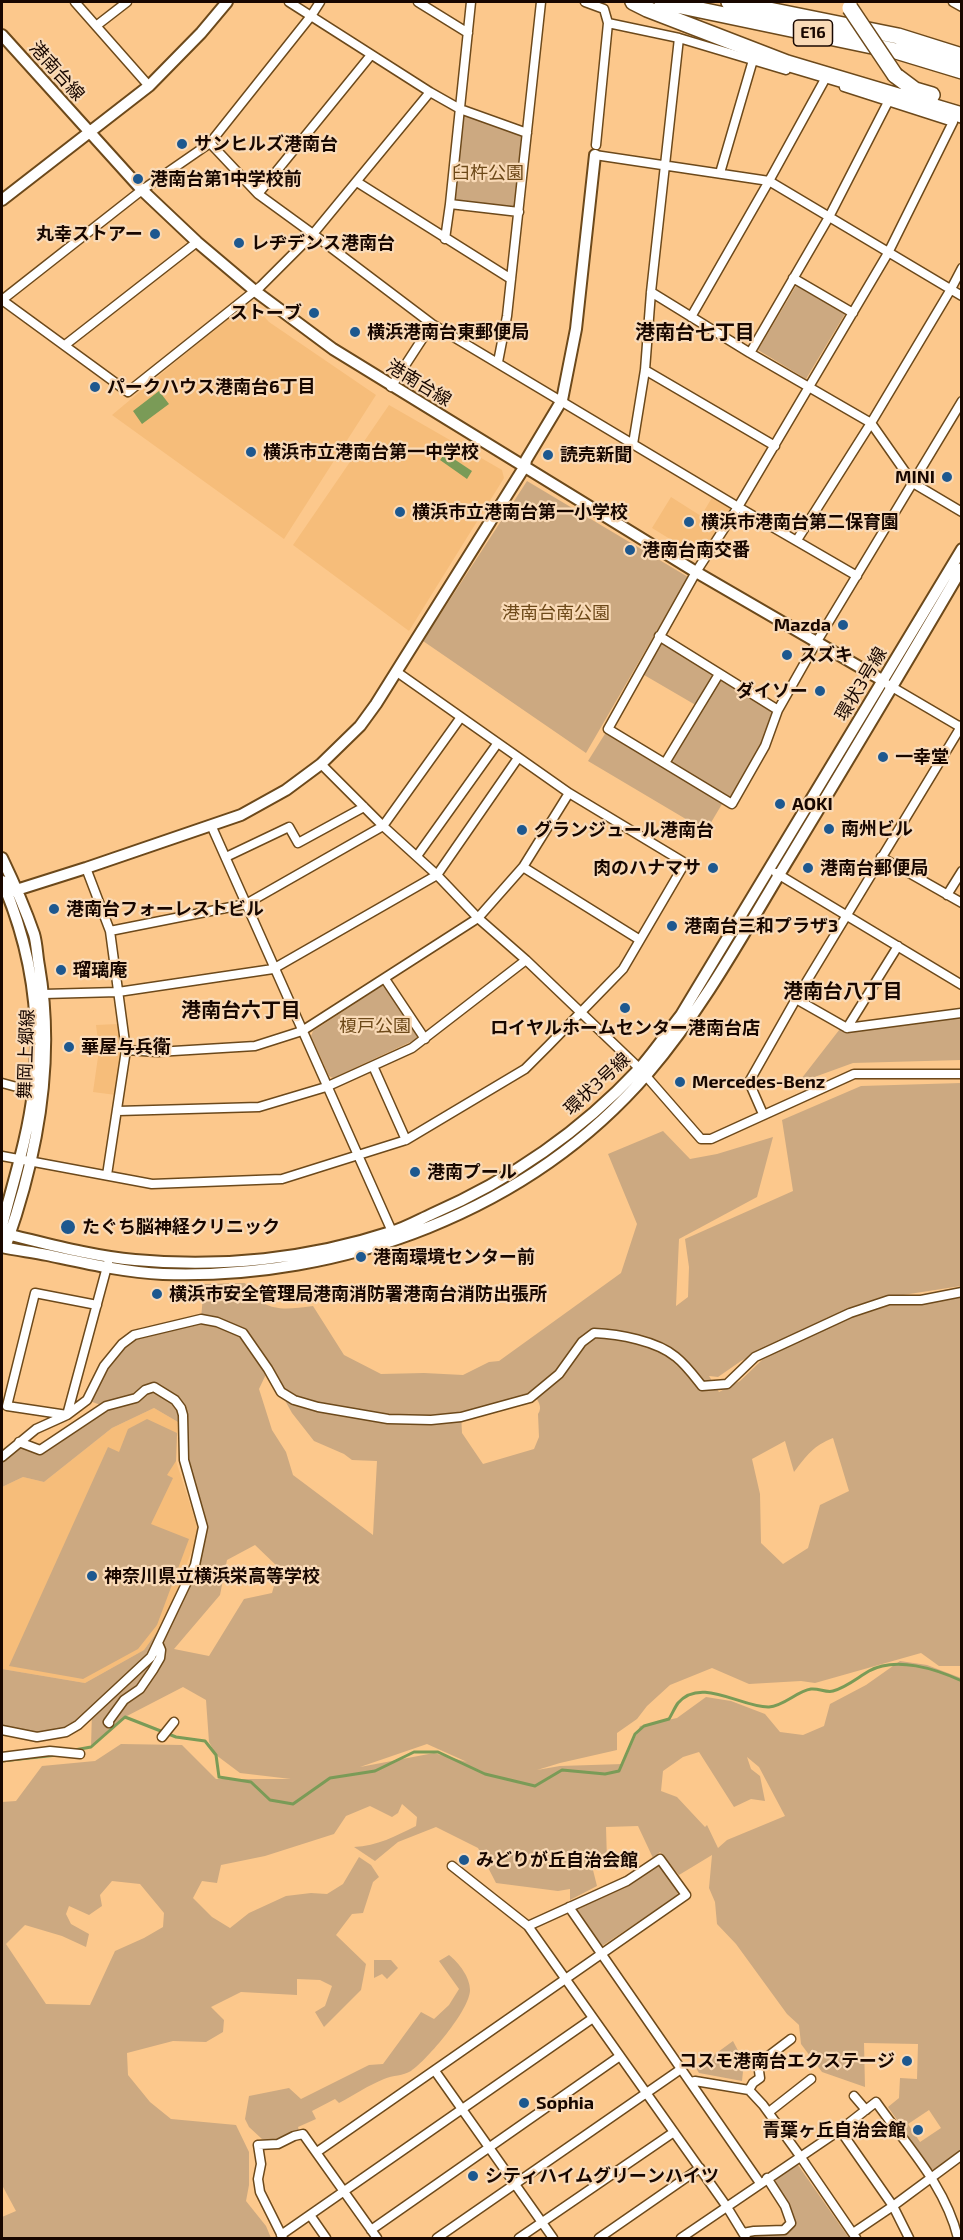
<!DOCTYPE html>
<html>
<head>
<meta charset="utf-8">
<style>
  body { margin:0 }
  #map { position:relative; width:963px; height:2240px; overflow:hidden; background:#fcc88c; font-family:"Exo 2",sans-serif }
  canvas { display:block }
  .frame { position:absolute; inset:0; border:3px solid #180700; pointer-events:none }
</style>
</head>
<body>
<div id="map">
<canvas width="963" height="2240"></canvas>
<div class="frame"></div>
</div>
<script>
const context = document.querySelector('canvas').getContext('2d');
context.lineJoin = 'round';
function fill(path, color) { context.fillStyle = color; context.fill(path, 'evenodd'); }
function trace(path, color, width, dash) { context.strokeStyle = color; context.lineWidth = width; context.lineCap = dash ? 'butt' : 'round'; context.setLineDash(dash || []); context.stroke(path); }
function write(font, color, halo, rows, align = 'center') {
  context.font = font + ' "Exo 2","Noto Sans JP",sans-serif'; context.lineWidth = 4.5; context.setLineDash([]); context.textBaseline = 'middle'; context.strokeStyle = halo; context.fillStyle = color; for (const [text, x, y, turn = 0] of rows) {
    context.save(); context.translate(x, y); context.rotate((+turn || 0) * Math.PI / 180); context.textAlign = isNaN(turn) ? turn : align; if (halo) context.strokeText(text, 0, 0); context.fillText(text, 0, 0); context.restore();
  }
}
fill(new Path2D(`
  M246 303 253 304 269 322 376 395 284 539 112 415Z
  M389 405 502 470 504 478 409 631 293 545Z
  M713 496 729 505 730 510 703 553 696 555 652 528 671 497 701 516Z
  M118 1024 122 1050 116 1095 93 1092 99 1050 96 1025Z
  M154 1408 178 1422 176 1461 199 1532 165 1621 144 1650 85 1683 2 1669V1487L23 1477 44 1482 112 1428Z`), '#f6bd7a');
fill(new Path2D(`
  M460 109 527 133 519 212 450 204Z
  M797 284 845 314 806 379 758 350Z
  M527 481 688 577 586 753 423 641Z
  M659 636 778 710 732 804 725 799 706 831 588 761 608 729 665 763 699 707 639 672Z
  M382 986 386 987 417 1034V1039L333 1078 329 1076 311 1036 313 1031Z
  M961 1013V1060L853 1063 798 1083 843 1025Z
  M961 1083V1286L890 1297 860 1307 775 1344 741 1361 718 1377 709 1376 719 1392 740 1381 762 1360 856 1311 889 1300H921L961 1292V1666H939L921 1653 815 1683 801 1681 749 1684 712 1668 670 1685 647 1706 637 1719 617 1733V1750L560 1763 537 1770 560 1766 623 1764 640 1726 677 1718 706 1697 731 1701 765 1714 780 1732 803 1735 824 1726 830 1704 866 1685 900 1661 927 1665 961 1678V2151L936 2169H931L888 2107 899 2098 900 2078 917 2079 918 2044 864 2043 865 2087 822 2072 801 2044 799 2025 787 2014 736 1944 717 1924 715 1902 709 1888 712 1855 679 1875 660 1852 653 1858 638 1826 606 1827 607 1861 593 1870 597 1886 570 1900V1889L558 1891 496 1883 478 1848 436 1827 398 1842 375 1861 354 1847C377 1846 396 1836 416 1826L417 1817 402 1804 398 1813 392 1817 370 1806 346 1816 334 1834 265 1856 221 1865 217 1883 202 1881 193 1898 212 1917 230 1928 249 1913 286 1896 311 1893 327 1894 343 1884 359 1857 371 1865 379 1877 373 1882 363 1913 352 1914 336 1935 366 1964 361 1990 324 2027 315 2012 325 2006 332 1986 320 1980 297 1979V1995L241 1992 211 2007 224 2020 223 2032 206 2042 173 2041 127 2053 128 2075 150 2102 171 2119 236 2125 249 2152V2185L246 2201 266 2226 271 2238H2V2217L16 2211 2 2185V1802L16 1801 42 1766 95 1761 121 1744 182 1745 216 1779H291L240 1773 216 1755 209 1742 206 1700 183 1687 125 1717 91 1747 92 1711C59 1742 43 1738 2 1730V1669L85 1683 144 1650 165 1621 159 1642 201 1561 203 1529 184 1457 182 1412 178 1422 154 1408 112 1428 44 1482 23 1477 2 1487V1457L20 1441 40 1449 106 1407 87 1400 104 1366 134 1335 201 1319 204 1284 245 1283C263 1313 282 1310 313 1306L344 1355 381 1374 424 1373 463 1375 489 1362 499 1361 621 1273 637 1224 608 1154 663 1131 690 1159 717 1154 773 1137 757 1197 679 1239 676 1306 688 1297 689 1267 685 1239 793 1191 782 1120 861 1086ZM268 1370 292 1413 314 1441 344 1454 352 1460 377 1461 373 1535 293 1475 286 1452 272 1430 259 1389ZM533 1394C538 1400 543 1407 538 1414L539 1437 534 1449 483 1464 462 1433 461 1414ZM833 1438 849 1491 820 1505 808 1548 783 1564 761 1543 760 1494 752 1459 785 1441 794 1472C807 1455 813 1446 833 1438ZM255 1545 279 1568 272 1593 244 1599 209 1656 174 1649 220 1595 227 1560ZM427 1744 467 1762 434 1753 360 1767ZM699 1752 734 1807 751 1799 765 1801 760 1776 751 1769 747 1757 759 1767 785 1816 727 1840 718 1848 707 1825 705 1827 677 1797 661 1791 663 1771 683 1757ZM112 1881 140 1884 164 1913 163 1927 144 1938 115 1951 90 2005 46 2004 6 1944 25 1925 62 1936 86 1947 89 1934 71 1924 66 1914 69 1906 89 1915 102 1906 100 1895ZM929 2110 941 2128 920 2142 908 2124Z
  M147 1419 177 1433 176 1461 167 1475 173 1478 151 1524 189 1539 157 1625 138 1649 83 1679 9 1666 108 1447 119 1452 128 1429Z
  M659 1865 678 1892 677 1896 602 1946 575 1910 625 1888Z
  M449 1955C459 1963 470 1977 470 1990 470 2010 427 2060 411 2071 403 2076 393 2075 384 2079 369 2085 354 2095 339 2103L335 2099 312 2111 316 2119 298 2127 299 2131 280 2141 262 2139 249 2127 245 2119 249 2096 289 2088 301 2099 369 2065 383 2064 421 2012 434 2019 449 2005 459 1989 439 1961Z
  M374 1960H391L398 1968 387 1979 382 1974 374 1978Z
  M733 2041 744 2062 742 2081 699 2073 696 2068Z
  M792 2165H798L849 2238H751L754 2234H785L795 2223 787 2200 776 2185V2177Z`), '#cca981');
fill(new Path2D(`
  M159 391 169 404 142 424 133 411Z
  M445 453 472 471 467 479 440 460Z`), '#7a9b57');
trace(new Path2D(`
  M69 1751 91 1747 125 1717 176 1737 205 1741 216 1755 219 1777 251 1782 270 1800 293 1804 330 1778 375 1771 414 1752H438L485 1774 535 1786 562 1770 605 1774 619 1771 635 1734 644 1726 669 1719C672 1714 675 1707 678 1703 701 1676 742 1708 769 1707 784 1706 797 1691 811 1689 819 1688 826 1693 833 1691 847 1687 857 1678 869 1671 896 1656 936 1669 962 1681
  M2 1761 57 1755`), '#7a9b57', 3);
const minor = new Path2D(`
  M75 2 149 86
  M289 2 430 92
  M418 2 468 33
  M471 2 450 204 519 212
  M585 2 604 9 608 23 679 38 786 70
  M953 2 962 7
  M96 26 127 2
  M844 87 953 122 888 253 738 507 696 572 608 729 732 804 765 746 778 710 816 643 962 401
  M527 133 460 109 430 92 313 234 432 324 738 507 857 576
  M596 145 608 23
  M595 155 769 181 962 296
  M720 173 753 60
  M357 182 511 279
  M258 194 371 55
  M445 239 450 204
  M793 278 853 313
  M651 292 750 353 871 423 913 483 962 512
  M2 300 128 392 261 286 313 234 258 194 210 143
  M2 300 142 190 210 143 311 16 320 2
  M691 317 769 181 824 81
  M65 345 197 242
  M750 353 829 217 888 102
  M498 362 507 316 541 2
  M645 370 775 446
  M391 387 432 324
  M633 444 645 370 651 292 679 38
  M797 540 871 423 951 289 962 268
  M659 636 778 710
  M397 672 569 793 523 867 640 940
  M887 684 962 728
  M665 763 719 674
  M321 764 383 826 437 875 478 918 526 960 639 1068 701 1139H711L854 1074H962
  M211 825 394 1236
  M417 856 497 744
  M226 857 289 827 298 843 364 807
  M881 857 962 903
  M86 868 110 931 126 1050 107 1175
  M776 873 962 985
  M947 895 962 871
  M110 931 246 904 383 826 461 717
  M385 979 425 1039
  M44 994 118 992 273 969 437 875 518 758
  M796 999 847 1028 898 946
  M847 1028 961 1013
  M126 1050 157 1052 255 1046 302 1031 478 918 523 867
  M373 1066 406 1140
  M2 1083 39 1093
  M118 1111 259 1107 326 1087 412 1048 526 960
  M763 1114 749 1082 796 999 962 725
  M2 1156 152 1184 282 1179 406 1140 525 1069 548 1046 623 969 685 863 569 793
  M97 1305 35 1293 7 1406 67 1415 87 1400 104 1366 122 1344 134 1335 201 1319 217 1322 243 1333 268 1369 281 1392 294 1400 318 1407 388 1419 431 1420 461 1417 530 1398 559 1374 582 1342 594 1333C619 1334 657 1341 676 1357 686 1365 694 1376 702 1386L727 1384 755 1357 850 1313 889 1300H921L962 1292
  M2 1457 36 1429 67 1415 108 1263
  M109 1723 108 1722 124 1700 140 1689 153 1670 160 1658 161 1650 158 1643
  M2 1730 37 1737 66 1732 78 1725 151 1657 195 1565 203 1527 184 1460 183 1415 181 1408 175 1400 154 1387 145 1390 136 1398 106 1406 40 1450 19 1442
  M162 1737 174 1722
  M2 1757 50 1751 80 1754
  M452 1866 528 1926 727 2207 746 2238
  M569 1907 760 2183
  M435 2071 553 2238
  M691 2082 695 2081 749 2090 763 2105 800 2156 856 2238
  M749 2090 753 2083 760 2078 758 2064 791 2039
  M854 2096 866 2110
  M769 2112 811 2079
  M840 2130 893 2206 909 2238
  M317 2152 686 1895 660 1859 627 1881 528 1926
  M310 2215 326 2238
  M371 2230 620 2056
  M743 2233 754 2231 784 2230 791 2223 785 2206 767 2178
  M853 2233 893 2206 962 2155
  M281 2235 593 2018
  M283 2238 260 2192 258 2179 261 2164 258 2145 278 2144 294 2136 303 2134 377 2238
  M437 2238 681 2069
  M519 2238 674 2132
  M599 2238 700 2168
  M681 2238 840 2130 876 2102C907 2146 945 2185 958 2238`);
const tertiary = new Path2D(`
  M2 35 142 190 197 242 255 291 333 349 696 572 882 680
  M2 200 149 86 201 33 227 2
  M2 858C14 883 25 908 34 934 37 944 37 956 39 966 55 1058 38 1154 7 1242
  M2 881C31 948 42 1020 33 1092 28 1137 13 1182 2 1226
  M7 893 86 868 241 815 286 790 321 764 360 726 376 704 525 466 526 460 562 400 576 329 595 155
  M2 1233C45 1243 90 1256 135 1260 220 1268 309 1259 391 1232 405 1228 419 1220 432 1214 510 1180 581 1131 639 1069 654 1052 667 1033 681 1015L962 549
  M2 1247C16 1250 32 1252 47 1255 85 1263 123 1272 163 1274 342 1280 529 1211 648 1073 705 1006 746 929 791 855 849 759 906 664 962 568`);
const motorway = new Path2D(`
  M633 2 647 9 787 63 962 115
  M662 2 896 51 962 71
  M729 2 898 36 962 56
  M895 75 915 90 932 95`);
trace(minor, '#6c491b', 11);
trace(tertiary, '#6c491b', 14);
trace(motorway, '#6c491b', 18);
trace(minor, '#fff', 8);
trace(tertiary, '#fff', 10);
trace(motorway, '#fff', 15);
const motorwayBridge = new Path2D(`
  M850 8 895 75`);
trace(motorwayBridge, '#6c491b', 18, []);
trace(motorwayBridge, '#fff', 15);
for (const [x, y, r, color] of [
  [182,144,6,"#1d588f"],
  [138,179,6,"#1d588f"],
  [155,234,6,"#1d588f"],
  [239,243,6,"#1d588f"],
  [314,313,6,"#1d588f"],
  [355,332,6,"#1d588f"],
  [95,387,6,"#1d588f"],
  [251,452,6,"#1d588f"],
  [548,455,6,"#1d588f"],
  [947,477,6,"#1d588f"],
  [400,512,6,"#1d588f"],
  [689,522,6,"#1d588f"],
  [630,550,6,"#1d588f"],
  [843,625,6,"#1d588f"],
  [787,655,6,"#1d588f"],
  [820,691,6,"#1d588f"],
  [883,757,6,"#1d588f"],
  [780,804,6,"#1d588f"],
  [829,829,6,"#1d588f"],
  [522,830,6,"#1d588f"],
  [713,868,6,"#1d588f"],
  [808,868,6,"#1d588f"],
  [54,909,6,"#1d588f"],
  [672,926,6,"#1d588f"],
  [61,970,6,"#1d588f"],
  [625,1008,6,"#1d588f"],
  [69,1047,6,"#1d588f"],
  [680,1082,6,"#1d588f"],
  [415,1172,6,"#1d588f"],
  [68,1227,8,"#1d588f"],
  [361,1257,6,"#1d588f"],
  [157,1294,6,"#1d588f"],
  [92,1576,6,"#1d588f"],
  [464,1860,6,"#1d588f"],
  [907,2061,6,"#1d588f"],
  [524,2103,6,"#1d588f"],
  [918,2130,6,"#1d588f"],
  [473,2176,6,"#1d588f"]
]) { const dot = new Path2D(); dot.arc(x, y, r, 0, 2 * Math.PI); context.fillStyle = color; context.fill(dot); trace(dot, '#f9dab7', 2); }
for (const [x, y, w] of [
  [813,33,39]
]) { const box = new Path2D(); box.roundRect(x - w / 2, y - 13, w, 26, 4.5); context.fillStyle = '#f9dab7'; context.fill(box); trace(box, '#180700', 1.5); }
write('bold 16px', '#180700', null, [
  ["E16",813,33]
]);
write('18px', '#180700', '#f9dab7', [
  ["港南台線",57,71,48],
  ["港南台線",419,383,31],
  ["環状3号線",861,684,-59],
  ["舞岡上郷線",26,1054,-88],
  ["環状3号線",597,1084,-43]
]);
write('bold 18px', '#180700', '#f9dab7', [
  ["サンヒルズ港南台",194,144],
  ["港南台第1中学校前",150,179],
  ["丸幸ストアー",143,234,"right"],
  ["レヂデンス港南台",251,243],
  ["ストーブ",302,313,"right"],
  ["横浜港南台東郵便局",367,332],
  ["パークハウス港南台6丁目",107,387],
  ["横浜市立港南台第一中学校",263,452],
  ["読売新聞",560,455],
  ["MINI",935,477,"right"],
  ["横浜市立港南台第一小学校",412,512],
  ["横浜市港南台第二保育園",701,522],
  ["港南台南交番",642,550],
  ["Mazda",831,625,"right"],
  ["スズキ",799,655],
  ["ダイソー",808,691,"right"],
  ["一幸堂",895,757],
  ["AOKI",792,804],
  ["南州ビル",841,829],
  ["グランジュール港南台",534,830],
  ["肉のハナマサ",701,868,"right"],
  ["港南台郵便局",820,868],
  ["港南台フォーレストビル",66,909],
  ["港南台三和プラザ3",684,926],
  ["瑠璃庵",73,970],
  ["ロイヤルホームセンター港南台店",625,1028,"center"],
  ["華屋与兵衛",81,1047],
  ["Mercedes-Benz",692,1082],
  ["港南プール",427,1172],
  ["たぐち脳神経クリニック",82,1227],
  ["港南環境センター前",373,1257],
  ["横浜市安全管理局港南消防署港南台消防出張所",169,1294],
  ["神奈川県立横浜栄高等学校",104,1576],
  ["みどりが丘自治会館",476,1860],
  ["コスモ港南台エクステージ",895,2061,"right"],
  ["Sophia",536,2103],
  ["青葉ヶ丘自治会館",906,2130,"right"],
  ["シティハイムグリーンハイツ",485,2176]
], 'left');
write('18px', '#6d4919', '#f9dab7', [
  ["臼杵公園",488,173],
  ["港南台南公園",556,613],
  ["榎戸公園",375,1026]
]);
write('bold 20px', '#180700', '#f9dab7', [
  ["港南台七丁目",695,332],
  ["港南台八丁目",843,991],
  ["港南台六丁目",241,1010]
]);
</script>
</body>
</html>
